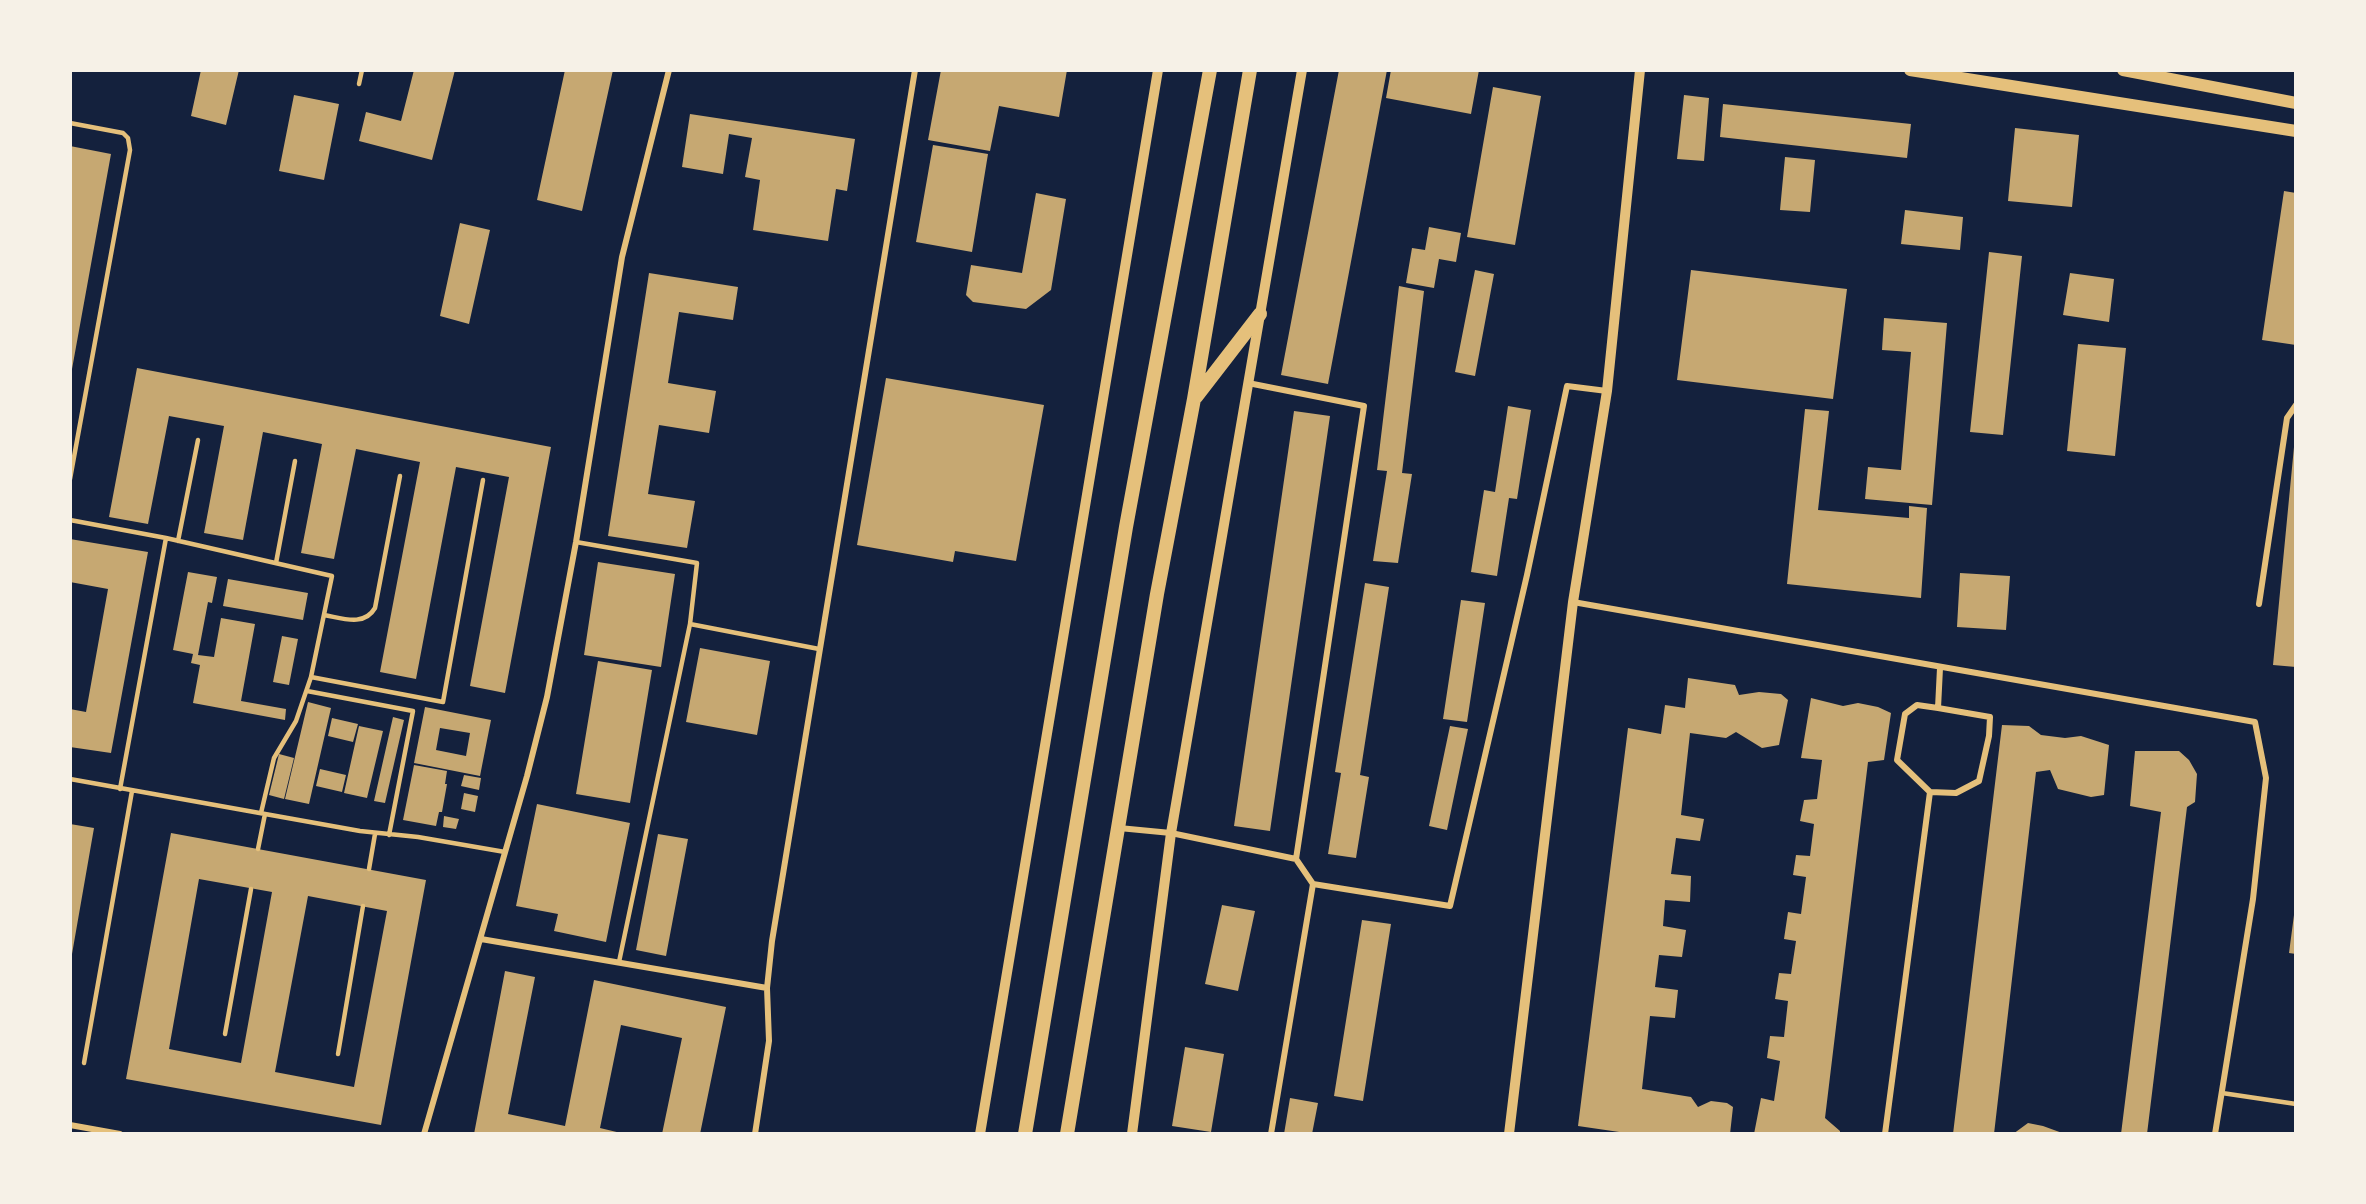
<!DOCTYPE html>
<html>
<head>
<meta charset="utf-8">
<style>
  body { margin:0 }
  #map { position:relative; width:2366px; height:1204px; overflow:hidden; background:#14213d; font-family:"Roboto Serif",serif }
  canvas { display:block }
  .frame { position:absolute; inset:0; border:72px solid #f6f1e7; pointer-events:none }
</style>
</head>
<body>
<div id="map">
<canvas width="2366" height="1204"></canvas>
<div class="frame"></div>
</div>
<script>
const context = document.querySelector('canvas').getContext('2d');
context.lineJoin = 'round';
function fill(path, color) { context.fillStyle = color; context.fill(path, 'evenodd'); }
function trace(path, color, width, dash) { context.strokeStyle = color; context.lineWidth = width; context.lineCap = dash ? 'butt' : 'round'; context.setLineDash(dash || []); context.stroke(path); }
fill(new Path2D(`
  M201 70H239L226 125 191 116Z
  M414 70H455L432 160 359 141 366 112 401 121Z
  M565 70H613L582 211 537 200Z
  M941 70H1067L1059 117 999 106 990 151 928 140Z
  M1339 70H1387L1328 384 1281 375Z
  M1391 70H1479L1471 114 1386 98Z
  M1493 87 1541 96 1515 245 1467 237Z
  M294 95 339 104 324 180 279 171Z
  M1684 95 1709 98 1704 161 1677 159Z
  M1723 104 1911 124 1907 158 1720 137Z
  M690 114 855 139 847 191 836 189 828 241 753 230 760 180 745 177 752 138 729 134 723 174 682 167Z
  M2015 128 2079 135 2072 207 2008 201Z
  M933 145 988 154 972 252 916 242Z
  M70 146 111 154 72 369H70Z
  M1785 157 1815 160 1810 212 1780 210Z
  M2284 191 2296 193V345L2262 340Z
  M1036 193 1066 199 1051 290 1026 309 973 302 966 295 971 265 1022 273Z
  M1905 210 1963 217 1960 250 1901 244Z
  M460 223 490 230 469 324 440 316Z
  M1429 227 1461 233 1456 262 1439 259 1434 288 1406 283 1412 248 1425 250Z
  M1989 252 2022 256 2003 435 1970 432Z
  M1475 270 1494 274 1475 376 1455 372Z
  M1691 270 1847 289 1833 399 1677 380Z
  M649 273 738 287 733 320 679 312 668 383 716 391 709 433 659 425 648 494 695 501 687 548 608 536Z
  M2070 273 2114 279 2109 322 2063 315Z
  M1399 286 1424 291 1402 473 1412 474 1398 563 1373 561 1387 471 1377 470Z
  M1884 318 1947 323 1932 505 1865 499 1868 467 1901 470 1911 352 1882 350Z
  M2078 344 2126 348 2115 456 2067 451Z
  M137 368 551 447 505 693 470 686 509 477 456 467 416 679 380 672 420 462 356 449 334 559 301 553 322 444 263 432 243 540 204 533 224 426 169 416 148 524 109 517Z
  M886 378 1044 405 1016 561 955 551 953 562 857 545Z
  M1508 406 1531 410 1517 499 1509 498 1497 576 1471 572 1484 490 1495 492Z
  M1805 409 1829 411 1818 510 1909 518V506L1927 508 1921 598 1787 584Z
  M1294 411 1330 416 1270 831 1234 826Z
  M2294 447H2296V667L2273 665Z
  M70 539 148 552 111 753 70 747V709L86 712 108 589 70 582Z
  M598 562 675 574 661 667 584 655Z
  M188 572 217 577 212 603 208 602 198 655 214 657 221 618 255 624 241 701 286 709 285 720 193 703 200 665 191 663 193 654 173 650Z
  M1960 573 2010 576 2006 630 1957 627Z
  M228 579 308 593 303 620 223 606Z
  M1365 583 1389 587 1360 775 1369 777 1356 858 1328 854 1341 773 1335 772Z
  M1461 600 1485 603 1467 722 1443 719Z
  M282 636 298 639 289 685 273 682Z
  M700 648 770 661 757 735 686 722Z
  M598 661 652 670 630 803 576 794Z
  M1688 678 1735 685 1739 695 1759 692 1781 694 1788 700 1779 745 1762 748 1736 732 1726 738 1690 733 1681 815 1704 819 1700 841 1676 838 1671 874 1691 876 1690 902 1665 900 1663 926 1686 930 1682 957 1659 955 1655 987 1678 990 1675 1018 1650 1016 1642 1089 1691 1097 1698 1107 1711 1101 1727 1103 1733 1107 1730 1134H1633L1578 1126 1628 728 1661 734 1665 705 1685 708Z
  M1811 698 1843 706 1858 703 1878 707 1891 713 1884 760 1868 762 1825 1118 1840 1131V1134H1754L1761 1098 1774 1101 1780 1061 1767 1058 1770 1036 1784 1037 1788 1001 1775 999 1779 973 1791 974 1796 941 1784 939 1788 912 1801 914 1806 877 1793 875 1796 855 1810 856 1814 824 1800 821 1804 800 1817 799 1822 760 1801 758Z
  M308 702 331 708 309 804 285 799Z
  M425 707 491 720 480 776 414 763ZM440 728 470 733 466 756 436 750Z
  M393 717 404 720 385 803 374 801Z
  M332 718 358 724 353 742 328 736Z
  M2002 725 2029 726 2041 735 2065 738 2081 736 2109 745 2104 795 2091 797 2058 789 2050 770 2036 772 1994 1134H1953Z
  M359 726 383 731 367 798 344 793Z
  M1450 726 1468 729 1447 830 1429 826Z
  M2135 751H2179L2189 760 2197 774 2195 802 2187 807 2147 1134H2121L2161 812 2130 806Z
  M279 754 294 758 284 799 269 795Z
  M414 765 447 771 445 784H447L442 812H439L436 826 403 820Z
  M320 769 346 775 342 792 316 786Z
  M464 775 481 778 479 790 461 786Z
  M464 793 478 796 475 812 461 809Z
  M537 804 630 823 606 942 554 931 558 914 516 906Z
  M444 816 459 819 456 829 443 827Z
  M70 824 94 828 72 954 70 953Z
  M171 833 426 880 381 1125 126 1079ZM199 879 272 892 241 1063 169 1049ZM308 896 387 911 354 1087 275 1072Z
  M658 834 688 839 666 956 636 950Z
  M1222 905 1255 911 1238 991 1205 984Z
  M2294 915H2296V954L2289 953Z
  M1362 920 1391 924 1363 1101 1334 1096Z
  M505 971 535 977 508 1114 565 1126 594 980 726 1007 700 1134H662L682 1038 621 1025 600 1128 625 1134H474Z
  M1185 1047 1224 1054 1211 1132 1172 1126Z
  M1290 1098 1318 1103 1312 1134H1284Z
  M2028 1123 2043 1126 2065 1134H2013Z`), '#c6a872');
trace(new Path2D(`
  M359 84 362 70
  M70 123 123 133 128 138 130 150 70 479
  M70 520 166 538 332 576 311 677 296 721 274 758 261 813
  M178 541 198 440
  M576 542 697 563 690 624 619 962
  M276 563 295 461
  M324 615C342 618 364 627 375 608L400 476
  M690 624 819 649
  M311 677 443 702 483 480
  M307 691 413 711 389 835
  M70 779 360 831 418 837 505 852
  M120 789 166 538
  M258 849 265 814
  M369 869 375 834
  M225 1034 251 889
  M338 1054 363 906
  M84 1063 132 791
  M2222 1093 2296 1104`), '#e5c07b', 4.5);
trace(new Path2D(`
  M1248 383 1364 406 1296 859 1313 884 1271 1134
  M1573 602 2255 722 2266 778 2253 899 2215 1134
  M2259 604 2287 418 2296 405
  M1930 792 1956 793 1979 781 1989 736 1990 717 1938 708
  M1119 828 1171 833 1296 859
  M1313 884 1450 906 1527 575 1567 386 1607 391
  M481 939 767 988
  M70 1125 120 1134
  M424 1134 527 776 547 697 576 542 622 257 669 70
  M755 1134 769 1041 767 988 772 941 915 70
  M1885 1134 1930 792 1897 760 1905 714 1917 705 1938 708 1940 668`), '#e5c07b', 6);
trace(new Path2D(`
  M980 1134 1158 70
  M1132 1134 1171 833 1302 70
  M1509 1134 1573 602 1607 391 1640 70`), '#e5c07b', 10);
trace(new Path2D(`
  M1910 70 2296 131
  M2123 70 2296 103`), '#e5c07b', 12);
trace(new Path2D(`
  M1196 397 1260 314
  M1025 1134 1126 527 1210 70
  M1067 1134 1157 594 1194 399 1250 70`), '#e5c07b', 14);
</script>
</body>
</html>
